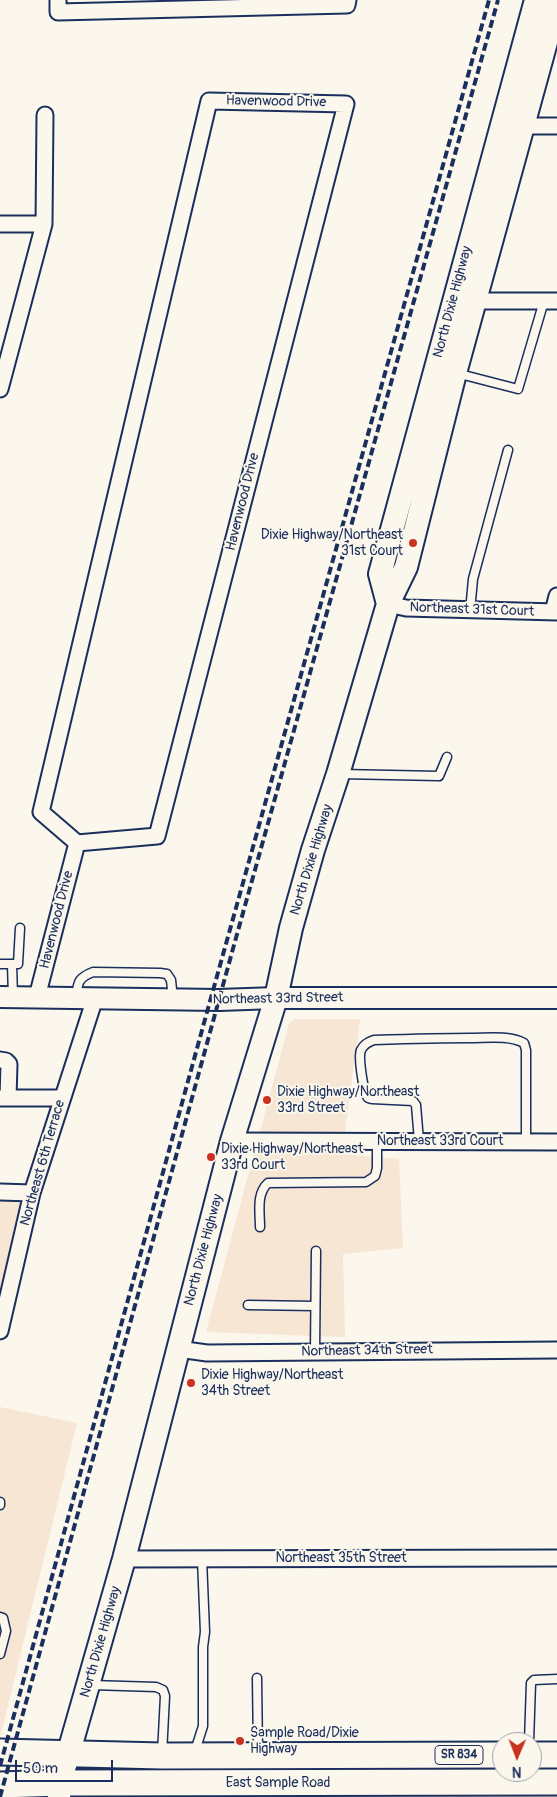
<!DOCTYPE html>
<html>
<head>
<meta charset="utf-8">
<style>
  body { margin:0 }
  #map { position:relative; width:557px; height:1797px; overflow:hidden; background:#fbf7ec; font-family:Pangolin,sans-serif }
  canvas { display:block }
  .north { position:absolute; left:492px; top:1732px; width:50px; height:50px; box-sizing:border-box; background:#fbf7ec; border:1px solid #a1a7b3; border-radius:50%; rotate:181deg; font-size:14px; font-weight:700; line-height:20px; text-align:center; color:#1b2f5e }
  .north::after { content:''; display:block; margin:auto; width:18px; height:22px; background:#c8321e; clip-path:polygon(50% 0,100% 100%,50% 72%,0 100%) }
  .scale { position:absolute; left:15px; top:1760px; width:98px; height:22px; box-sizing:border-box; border:2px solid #1b2f5e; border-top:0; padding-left:6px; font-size:15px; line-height:18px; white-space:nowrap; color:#1b2f5e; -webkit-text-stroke:4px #fbf7ec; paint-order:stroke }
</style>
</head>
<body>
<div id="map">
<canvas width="557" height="1797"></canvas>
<div class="north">N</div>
<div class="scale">50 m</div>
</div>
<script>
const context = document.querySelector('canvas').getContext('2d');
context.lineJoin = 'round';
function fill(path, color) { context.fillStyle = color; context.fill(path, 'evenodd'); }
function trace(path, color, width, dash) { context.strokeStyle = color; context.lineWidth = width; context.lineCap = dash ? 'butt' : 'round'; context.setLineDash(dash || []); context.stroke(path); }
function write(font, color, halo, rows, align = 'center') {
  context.font = font + ' Pangolin,sans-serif'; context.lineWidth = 4; context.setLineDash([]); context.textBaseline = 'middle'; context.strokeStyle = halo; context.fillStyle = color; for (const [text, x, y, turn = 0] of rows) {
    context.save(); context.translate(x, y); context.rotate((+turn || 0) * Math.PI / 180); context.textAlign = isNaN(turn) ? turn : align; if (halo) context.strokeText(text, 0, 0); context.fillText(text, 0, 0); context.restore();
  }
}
fill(new Path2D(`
  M294 1019H360L342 1154 399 1159 403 1248 343 1254 345 1337 206 1332 289 1024Z
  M0 1198 25 1199 0 1305Z
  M0 1407 77 1423 0 1738Z
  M405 1795H557V1797H405Z`), '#f6e6d3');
const service = new Path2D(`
  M456 373 518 389 544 301
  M470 611 473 579 508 450
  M340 774 439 776 447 757
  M0 964H18L20 928
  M12 964 13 997
  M76 997C78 982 78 978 93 972L160 973 167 974 171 980 173 999
  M419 1141 416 1105 413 1101 372 1099C368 1098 368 1099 366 1094 363 1087 358 1057 361 1050 364 1044 368 1042 374 1040 406 1039 438 1038 470 1038 487 1038 509 1035 524 1043L526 1050V1142
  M260 1227C260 1212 256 1194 268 1183L366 1182 375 1176 377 1168V1141
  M248 1305 315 1306
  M315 1352 316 1251
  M0 1502V1505
  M0 1617 3 1618 6 1631 0 1654
  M257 1678 258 1753
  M91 1685 156 1687 163 1690 165 1696 162 1754
  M529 1742 531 1683 534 1680 557 1679
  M195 1751 203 1726V1647L205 1632 202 1559`);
const minor = new Path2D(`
  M58 0V12L347 5 348 0
  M209 101 346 104 157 836 77 843 41 812Z
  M524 126H557
  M0 224H44
  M475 301H557
  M0 389 44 224 45 115
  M388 604 406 608 557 612
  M553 612 557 596
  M37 997 77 843
  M0 1060 6 1061 9 1064 8 1098
  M0 1098H62
  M232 1141 557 1142
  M0 1192 32 1193
  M0 1331 32 1193 95 998
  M178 1349 207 1353 557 1350
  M124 1559 557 1558`);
const tertiary = new Path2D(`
  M0 997 219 1000 276 998H557`);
const secondary = new Path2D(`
  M388 604 380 574 536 0
  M59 1797 60 1783 124 1559 232 1141 276 998 291 928 313 850 338 774 388 604 406 567 455 373 557 2`);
const primary = new Path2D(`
  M0 1752 162 1756 502 1755
  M532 1755H557
  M0 1785 60 1783 557 1782`);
trace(service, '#1b2f5e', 11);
trace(minor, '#1b2f5e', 19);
trace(tertiary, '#1b2f5e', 24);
trace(secondary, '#1b2f5e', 26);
trace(primary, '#1b2f5e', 29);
trace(service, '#fbf7ec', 8);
trace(minor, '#fbf7ec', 15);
trace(tertiary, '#fbf7ec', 20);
trace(secondary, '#fbf7ec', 22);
trace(primary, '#fbf7ec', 25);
trace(new Path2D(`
  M0 1766 207 1012 489 0
  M0 1797 234 945 498 0`), '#1b2f5e', 4, [8, 4]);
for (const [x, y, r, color] of [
  [413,543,5,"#c8321e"],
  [267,1100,5,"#c8321e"],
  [211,1157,5,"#c8321e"],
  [191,1383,5,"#c8321e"],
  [240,1741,5,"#c8321e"]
]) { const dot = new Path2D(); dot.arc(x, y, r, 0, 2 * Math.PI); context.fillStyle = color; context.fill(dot); trace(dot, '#fbf7ec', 2); }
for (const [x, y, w] of [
  [459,1755,48]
]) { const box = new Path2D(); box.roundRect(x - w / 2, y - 9.5, w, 19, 4); context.fillStyle = '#fbf7ec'; context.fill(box); trace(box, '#1b2f5e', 1); }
write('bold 12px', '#1b2f5e', null, [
  ["SR 834",459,1755]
]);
write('14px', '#1b2f5e', '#fbf7ec', [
  ["Havenwood Drive",276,102,1],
  ["North Dixie Highway",453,302,-75],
  ["Havenwood Drive",243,502,-76],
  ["Northeast 31st Court",472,610,2],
  ["North Dixie Highway",312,860,-73],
  ["Havenwood Drive",57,920,-76],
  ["Northeast 33rd Street",278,999,-1],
  ["Northeast 33rd Court",440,1141],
  ["Northeast 6th Terrace",43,1163,-74],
  ["North Dixie Highway",204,1250,-75],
  ["Northeast 34th Street",367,1351,-1],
  ["Northeast 35th Street",341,1558],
  ["North Dixie Highway",101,1642,-74],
  ["East Sample Road",278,1783]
]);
write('14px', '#1b2f5e', '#fbf7ec', [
  ["Dixie Highway/Northeast",403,535,"right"],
  ["31st Court",403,551,"right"],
  ["Dixie Highway/Northeast",277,1092],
  ["33rd Street",277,1108],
  ["Dixie Highway/Northeast",221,1149],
  ["33rd Court",221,1165],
  ["Dixie Highway/Northeast",201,1375],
  ["34th Street",201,1391],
  ["Sample Road/Dixie",250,1733],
  ["Highway",250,1749]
], 'left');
</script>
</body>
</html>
